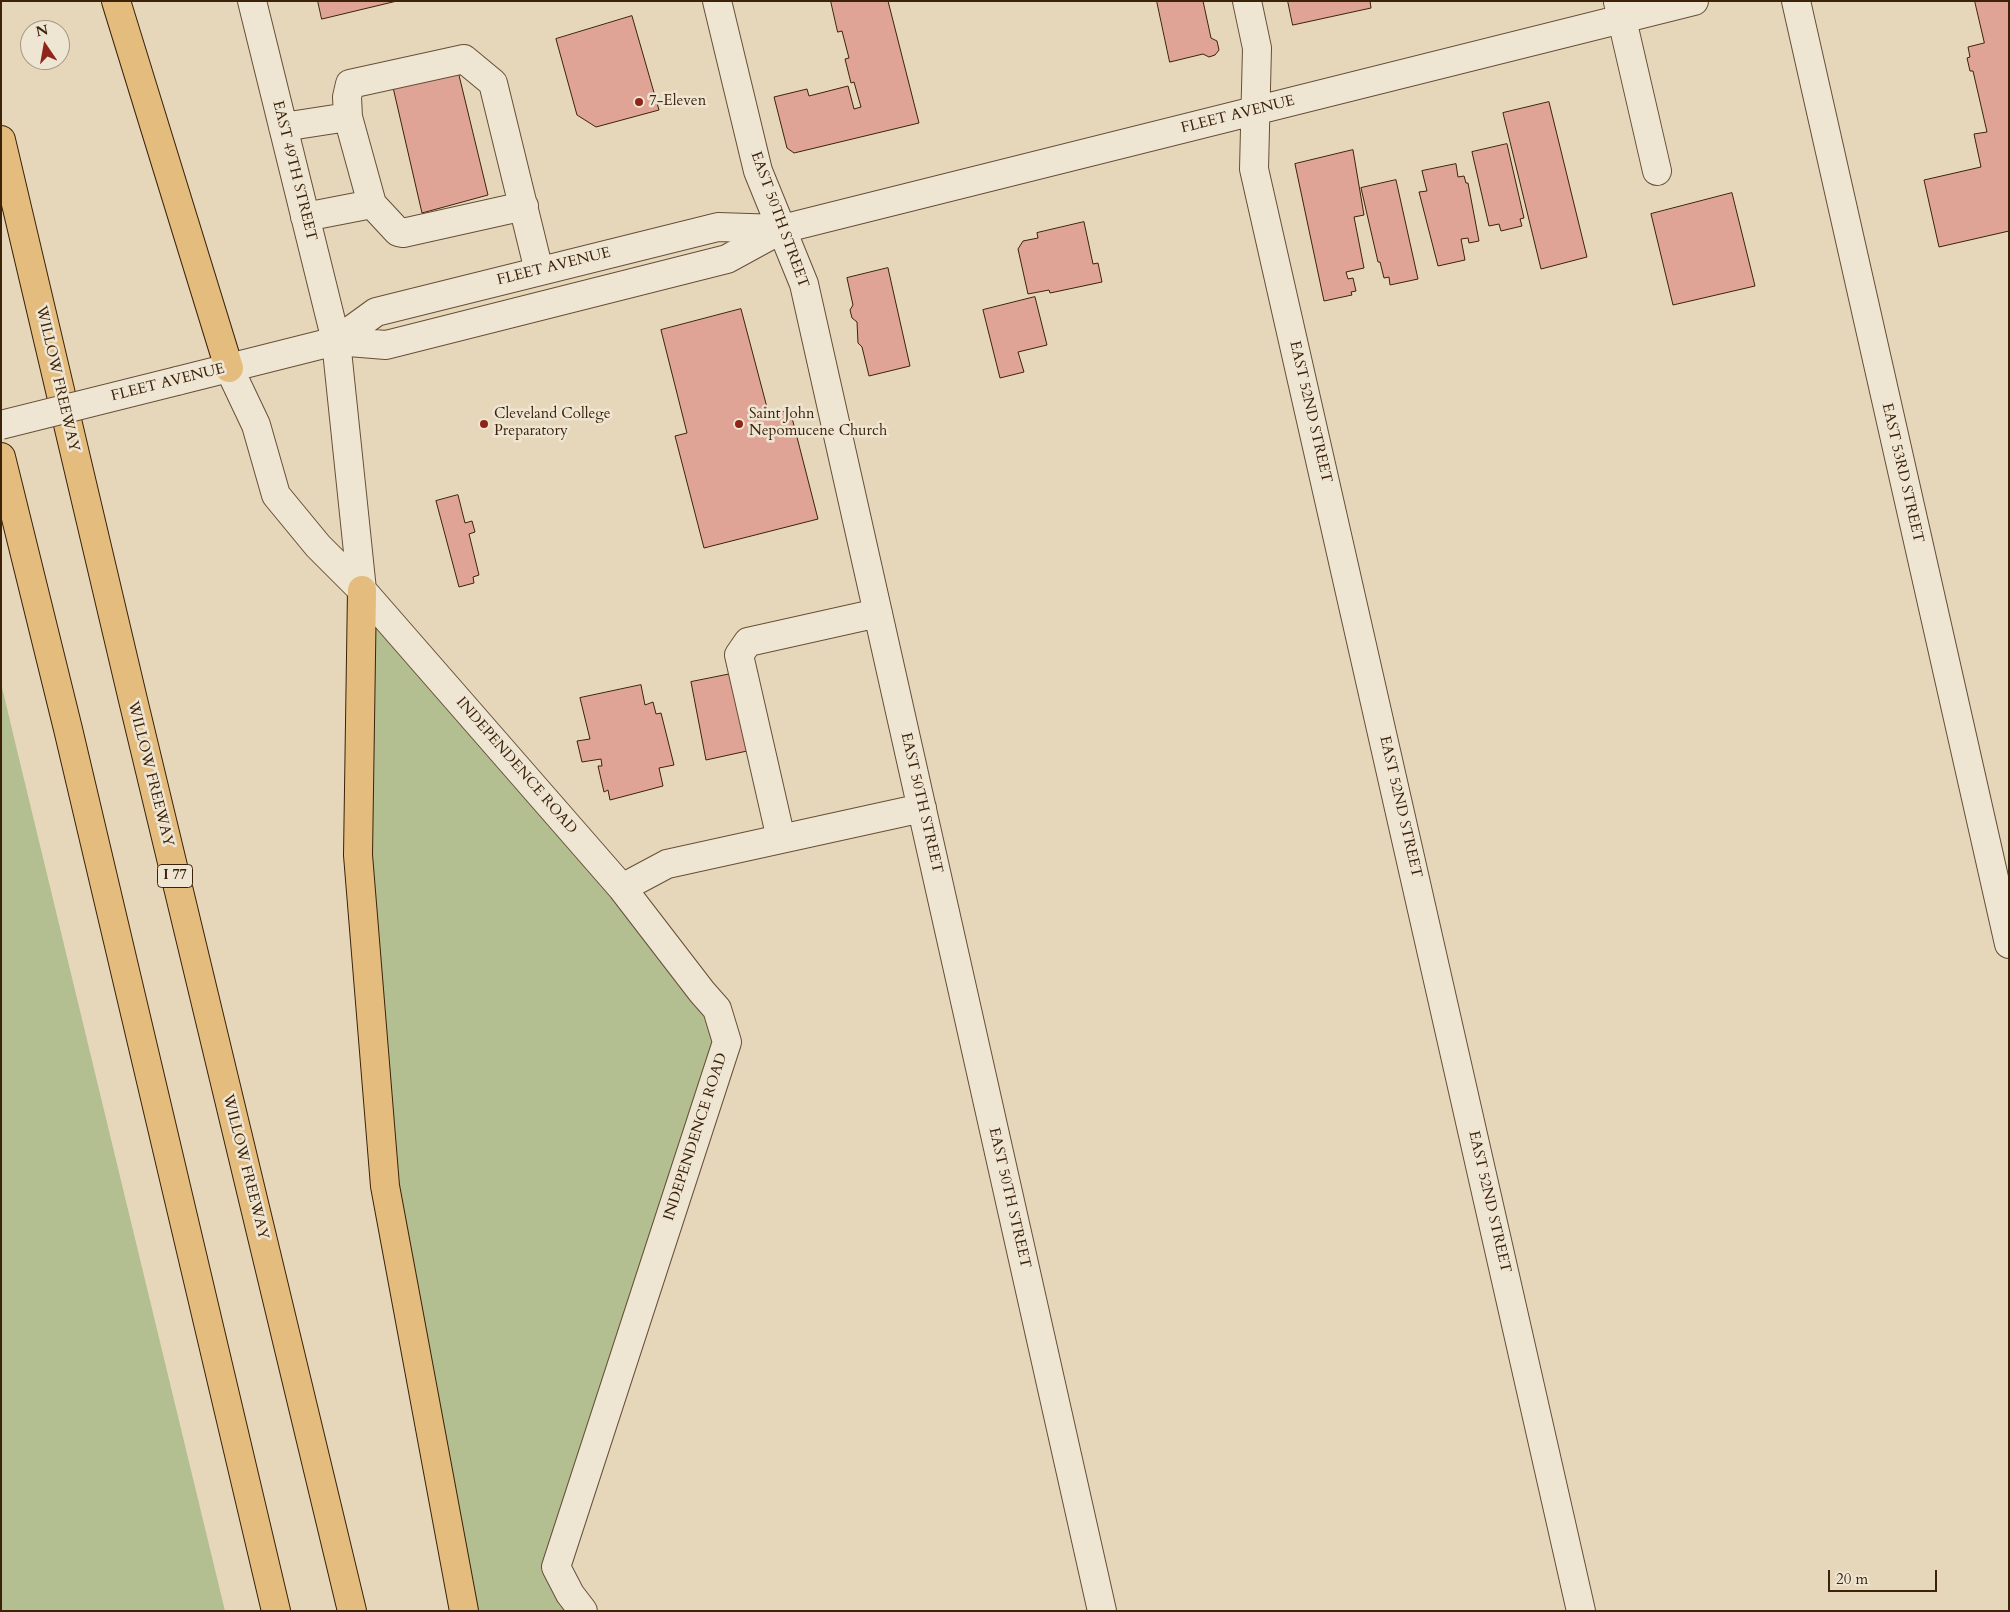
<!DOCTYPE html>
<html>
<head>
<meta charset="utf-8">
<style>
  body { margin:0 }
  #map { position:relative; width:2010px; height:1612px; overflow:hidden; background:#e6d7bb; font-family:Cardo,serif }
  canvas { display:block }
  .frame { position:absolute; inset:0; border:2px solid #3b2209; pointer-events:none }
  .north { position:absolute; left:20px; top:20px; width:50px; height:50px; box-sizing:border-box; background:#efe5d3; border:1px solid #a79782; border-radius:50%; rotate:348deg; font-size:14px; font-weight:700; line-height:20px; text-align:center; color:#3b2209 }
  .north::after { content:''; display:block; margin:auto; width:18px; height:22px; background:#8f2418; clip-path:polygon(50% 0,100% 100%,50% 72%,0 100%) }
  .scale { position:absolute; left:1828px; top:1570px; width:109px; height:22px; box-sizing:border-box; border:2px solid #3b2209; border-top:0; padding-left:6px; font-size:15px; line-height:18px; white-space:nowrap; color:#3b2209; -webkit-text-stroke:4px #efe5d3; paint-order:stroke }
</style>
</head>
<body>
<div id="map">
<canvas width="2010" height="1612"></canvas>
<div class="frame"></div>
<div class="north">N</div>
<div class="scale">20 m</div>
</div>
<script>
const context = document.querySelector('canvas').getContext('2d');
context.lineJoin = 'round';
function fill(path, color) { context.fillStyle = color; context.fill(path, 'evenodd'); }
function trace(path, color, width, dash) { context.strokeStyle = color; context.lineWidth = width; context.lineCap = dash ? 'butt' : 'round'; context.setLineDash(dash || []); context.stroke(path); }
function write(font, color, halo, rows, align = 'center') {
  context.font = font + ' Cardo,serif'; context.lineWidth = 5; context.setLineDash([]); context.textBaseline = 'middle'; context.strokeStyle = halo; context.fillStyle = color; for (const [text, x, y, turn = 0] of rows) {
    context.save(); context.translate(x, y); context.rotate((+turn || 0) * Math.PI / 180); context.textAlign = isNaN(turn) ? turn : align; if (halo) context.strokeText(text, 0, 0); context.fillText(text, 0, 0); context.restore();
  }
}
fill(new Path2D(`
  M362 590 622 888 727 1042 562 1544 583 1611H464L385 1186 358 855Z
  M1 683 16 746 225 1611H1Z`), '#b3be91');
const building = new Path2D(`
  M318 1H397L322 19Z
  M831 1H888L919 123 794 153 787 148 774 97 807 89 809 96 848 86 854 109 861 107 854 82 851 83 845 59 849 58 842 31 838 32Z
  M1157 1H1203L1211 38 1217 41 1219 50 1215 55 1209 57 1203 54 1170 62Z
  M1288 1H1370L1371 8 1293 25Z
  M1975 1H2009V231L1939 247 1924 180 1981 167 1974 134 1987 132 1973 71H1970L1967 58 1970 57 1968 47 1984 43Z
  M632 16 659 110 596 127 577 115 556 39Z
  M457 67 488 195 422 213 392 83Z
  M1549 102 1587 257 1541 269 1503 113Z
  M1507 144 1524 218 1520 219 1522 226 1501 231 1499 224 1489 226 1472 152Z
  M1353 150 1364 215 1354 217 1364 268 1346 272 1348 279 1353 278 1356 291 1351 292 1352 295 1324 301 1295 164Z
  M1456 164 1458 177 1464 176 1466 183H1468L1479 241 1469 243 1468 238 1461 239 1465 260 1438 266 1419 192 1427 191 1422 171Z
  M1396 180 1418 279 1390 285 1389 277 1384 278 1380 262H1378L1361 188Z
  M1732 193 1755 286 1673 305 1651 214Z
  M1084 222 1093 264 1098 263 1102 282 1050 293 1049 290 1028 294 1018 249 1023 241 1038 238 1037 233Z
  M888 268 910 366 869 376 862 347 858 343 857 322 852 318 850 310 853 305 847 278Z
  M1035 297 1047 345 1018 352 1024 372 1000 378 983 310Z
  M741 309 769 415 790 410 818 519 704 548 675 436 687 433 661 330Z
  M458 495 465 523 472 521 475 532 469 534 479 575 473 577 474 583 459 587 436 501Z
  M731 674 747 751 706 760 691 682Z
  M641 685 645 705 653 702 656 714 661 713 674 765 659 768 663 786 610 800 608 790 604 792 598 766H602L601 759 582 762 577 741 590 739 580 698Z`);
fill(building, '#dfa495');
trace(building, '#3b2209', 1);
const minor = new Path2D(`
  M252 1 336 341 362 590
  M717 1 758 171 804 284 1102 1611
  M1247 1 1257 48 1254 169 1581 1611
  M1796 1 2009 944
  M1618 2 1657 171
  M348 117 372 204
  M283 127 348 117 347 97 350 84 464 59 493 83 539 271
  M305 217 372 204 398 232 403 233 524 206
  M336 341 376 312 718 227 780 229
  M229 368 256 425 276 495 318 546 362 590 622 888 702 992 717 1009 727 1042 556 1567 570 1594 583 1611
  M177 381 336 341 386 345 727 259 782 229 1694 1
  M781 839 739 655 748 642 878 613
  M622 888 667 864 922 808`);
const highway = new Path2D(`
  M116 1 229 368
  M1 140 133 700 352 1611
  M1 457 68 729 276 1611
  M362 590 358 855 385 1186 464 1611`);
trace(minor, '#664f36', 30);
trace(highway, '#3b2209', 30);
trace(minor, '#efe5d3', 28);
trace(highway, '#e3bc7e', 28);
const minorBridge = new Path2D(`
  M1 425 177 381`);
trace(minorBridge, '#664f36', 30, []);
trace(minorBridge, '#efe5d3', 28);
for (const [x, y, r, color] of [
  [639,102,5,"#8f2418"],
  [484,424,5,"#8f2418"],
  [739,424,5,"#8f2418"]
]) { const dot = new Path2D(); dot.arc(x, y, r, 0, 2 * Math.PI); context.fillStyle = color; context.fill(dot); trace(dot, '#efe5d3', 2); }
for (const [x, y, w] of [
  [175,876,35]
]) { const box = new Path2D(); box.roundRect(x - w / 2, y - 11.5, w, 23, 4); context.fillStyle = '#efe5d3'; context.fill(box); trace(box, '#3b2209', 1); }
write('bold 14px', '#3b2209', null, [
  ["I 77",175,876]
]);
write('15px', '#3b2209', '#efe5d3', [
  ["7-Eleven",649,102],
  ["Cleveland College",494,415],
  ["Preparatory",494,432],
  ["Saint John",749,415],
  ["Nepomucene Church",749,432]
], 'left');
write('15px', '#3b2209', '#efe5d3', [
  ["FLEET AVENUE",1238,115,-14],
  ["EAST 49TH STREET",294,171,76],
  ["EAST 50TH STREET",779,220,70],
  ["FLEET AVENUE",554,267,-14],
  ["WILLOW FREEWAY",57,379,77],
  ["FLEET AVENUE",168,383,-14],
  ["EAST 52ND STREET",1310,412,77],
  ["EAST 53RD STREET",1902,473,77],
  ["INDEPENDENCE ROAD",516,766,49],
  ["WILLOW FREEWAY",150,774,76],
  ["EAST 50TH STREET",921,803,77],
  ["EAST 52ND STREET",1400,807,77],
  ["INDEPENDENCE ROAD",696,1137,-72],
  ["WILLOW FREEWAY",245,1167,76],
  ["EAST 50TH STREET",1009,1198,77],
  ["EAST 52ND STREET",1489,1202,77]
]);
</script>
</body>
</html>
